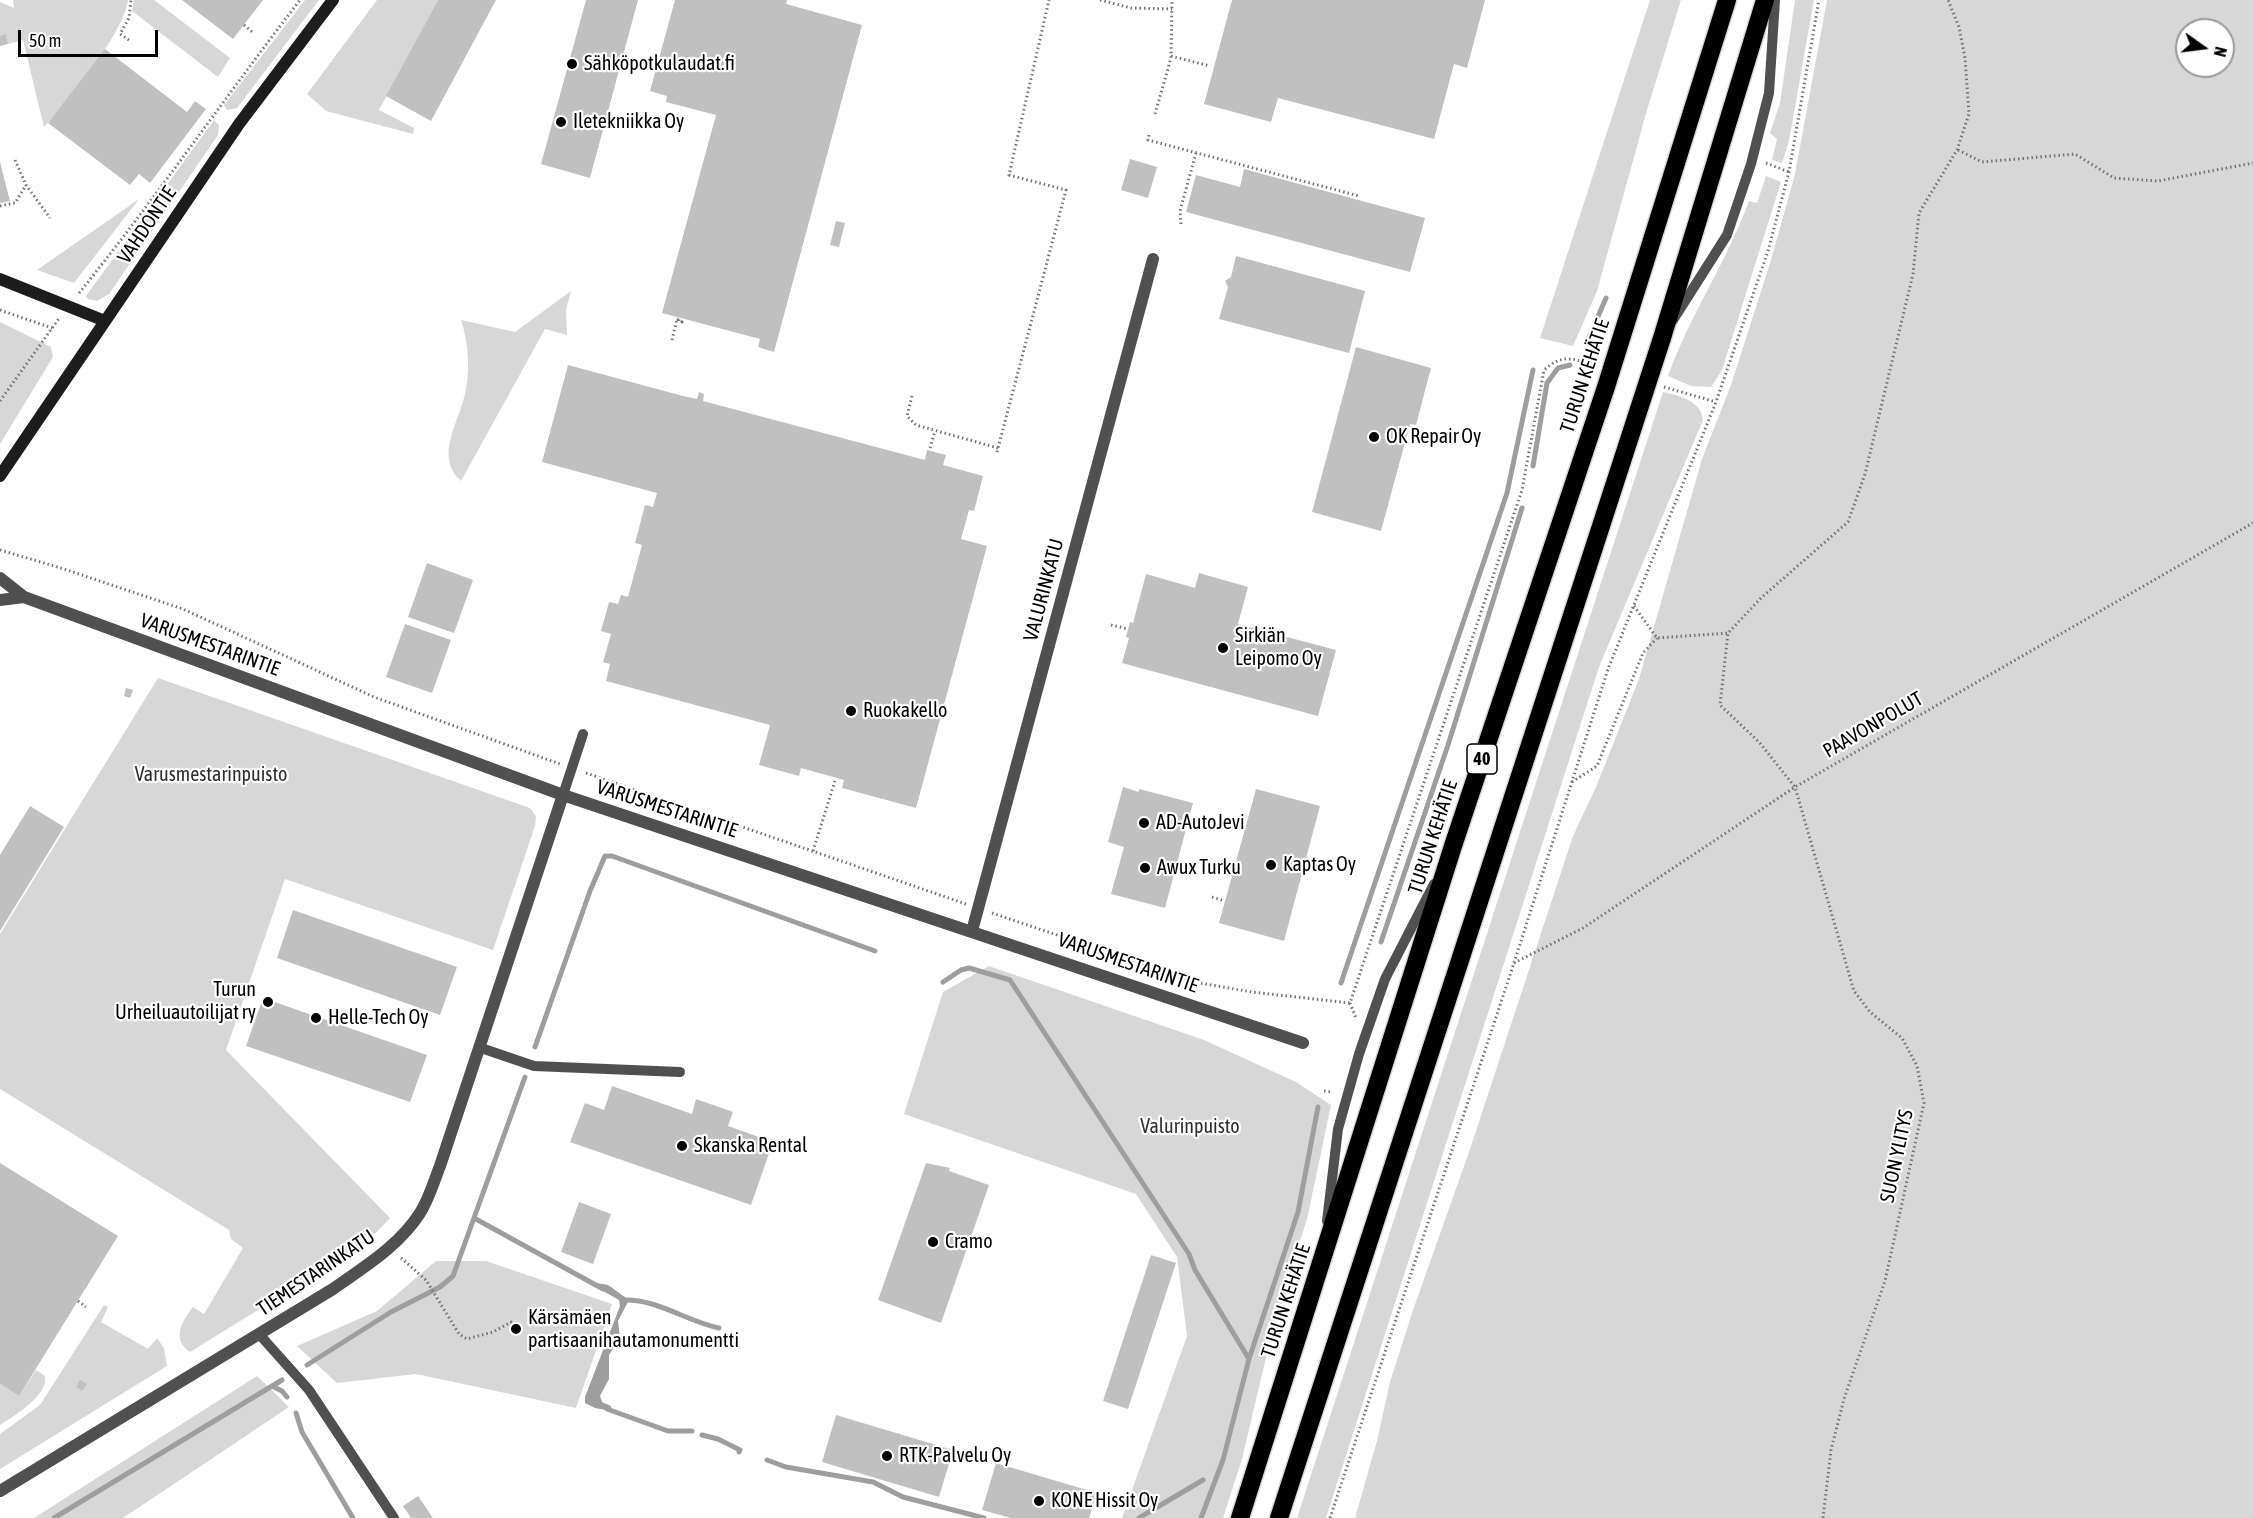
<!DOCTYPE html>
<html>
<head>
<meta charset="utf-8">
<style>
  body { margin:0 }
  #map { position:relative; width:2253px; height:1518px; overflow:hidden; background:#fff; font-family:"Asap Condensed",sans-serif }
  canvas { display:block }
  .north { position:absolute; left:2175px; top:18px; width:60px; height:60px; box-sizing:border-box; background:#fff; border:2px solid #999; border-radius:50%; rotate:104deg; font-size:16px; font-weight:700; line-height:24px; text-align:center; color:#000 }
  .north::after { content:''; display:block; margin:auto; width:21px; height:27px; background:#000; clip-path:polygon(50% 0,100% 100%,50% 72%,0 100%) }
  .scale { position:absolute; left:18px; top:30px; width:140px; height:27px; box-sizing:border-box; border:3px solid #000; border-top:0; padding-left:8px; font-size:18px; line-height:21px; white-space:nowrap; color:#000; -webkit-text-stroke:4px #fff; paint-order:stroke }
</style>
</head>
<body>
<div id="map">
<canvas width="2253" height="1518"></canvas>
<div class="north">N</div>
<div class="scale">50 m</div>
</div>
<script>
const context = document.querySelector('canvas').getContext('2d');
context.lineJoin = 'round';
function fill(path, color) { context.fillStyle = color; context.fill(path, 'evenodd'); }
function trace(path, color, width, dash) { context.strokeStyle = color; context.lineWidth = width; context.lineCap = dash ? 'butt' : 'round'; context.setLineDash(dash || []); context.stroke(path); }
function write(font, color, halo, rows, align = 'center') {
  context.font = font + ' "Asap Condensed",sans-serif'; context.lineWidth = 4.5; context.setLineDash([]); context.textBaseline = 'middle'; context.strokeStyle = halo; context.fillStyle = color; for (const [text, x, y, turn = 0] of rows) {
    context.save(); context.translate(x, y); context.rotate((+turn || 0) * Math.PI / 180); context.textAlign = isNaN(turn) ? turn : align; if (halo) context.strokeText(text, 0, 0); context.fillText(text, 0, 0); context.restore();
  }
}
fill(new Path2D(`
  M13 0H128C124 33 68 101 44 127L23 40 8 44 6 35 0 36V2L14 8Z
  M134 0H154L230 58 218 77 132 11Z
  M305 0H319L237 108 227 110 224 105Z
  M377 0H438L379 110 414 128 413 134 326 111 307 94Z
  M1650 0H1681L1647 110 1597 291 1573 346 1540 338Z
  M1795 0H1814L1789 141 1782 163 1772 160 1777 139 1770 133 1780 103Z
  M1827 0H2253V1518H1355L1377 1441 1390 1382 1413 1310 1469 1152 1573 836 1596 787 1639 679 1702 459 1731 385 1771 260 1795 174ZM2187 30H2223V66H2187Z
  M214 120 219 125 218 135 109 294 97 301 88 299 86 296Z
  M1766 176 1781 182 1722 370 1711 387 1691 386 1668 376C1690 315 1727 261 1749 201L1757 203Z
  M139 199 74 283 37 270Z
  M571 291 566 310 567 335 545 329 461 481C433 455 461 420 466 389 470 366 468 342 461 320L515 332Z
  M0 322 51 347 53 357 0 444Z
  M1663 392C1679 396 1701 400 1703 420L1599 667 1326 1518H1297Z
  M158 678 530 808 536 816 535 826 493 950 285 879 226 1050 390 1218 370 1239 347 1255 190 1352C171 1339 182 1321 193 1307L204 1314 243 1248 231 1239 229 1230 0 1089V934Z
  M989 966 1204 1040 1296 1082 1331 1105 1308 1215 1268 1349 1242 1459 1223 1518H1122L1187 1336 1177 1257 1136 1194 904 1114 943 992Z
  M436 1261H486L612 1304 576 1408 416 1374 337 1383 297 1346 377 1311Z
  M104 1305 108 1307 101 1322 148 1349 157 1338 164 1348 167 1366 0 1469V1434L40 1405Z
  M36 1370 45 1376C49 1395 14 1416 0 1425V1384L19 1396Z
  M257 1376 289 1407 123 1518H34Z`), '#d7d7d7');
fill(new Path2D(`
  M597 1283 608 1285 629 1300 618 1321 620 1338 609 1355V1379L600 1396 602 1402 611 1406V1411L595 1408 585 1403V1397L620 1306 619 1300 596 1287Z`), '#9e9e9e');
trace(new Path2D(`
  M1587 342 1606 298
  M1533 466 1547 383 1558 368 1570 365
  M1381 942 1448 745 1522 508
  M943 982 961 970 969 968 1010 980 1189 1254 1195 1270 1249 1359 1298 1212 1318 1107
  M1341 983 1507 493 1533 370
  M535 1047 590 891 605 856H612L875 951
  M474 1218 603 1289
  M624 1300C657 1299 686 1321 719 1328
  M307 1365 391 1312 440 1287 453 1276 525 1077
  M274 1387 282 1391 287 1397
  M607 1409 668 1431H692
  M296 1413 302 1432 353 1518
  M702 1435 718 1439 740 1450 739 1452
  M767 1460 786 1467 873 1482 903 1497 984 1518
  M54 1518 282 1380
  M1139 1518 1203 1480
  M1201 1518 1223 1460 1249 1359`), '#9e9e9e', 5);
fill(new Path2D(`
  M182 0H263L233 39Z
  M438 0H496L431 121 386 96Z
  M586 0H638L590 178 541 164Z
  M675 0H787L786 4 862 25 774 352 758 347 760 339 662 313 716 115 666 102 667 96 650 91Z
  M1232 0H1485L1467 68 1454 64 1434 139 1278 98 1271 122 1204 104Z
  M6 34 8 44 0 46V36Z
  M105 49 187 112 195 101 206 109 150 183 139 174 130 185 48 123Z
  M1130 159 1157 167 1148 198 1121 190Z
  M0 162 10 201 0 203Z
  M1244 169 1425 218 1410 272 1186 212 1196 175 1240 187Z
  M836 221 845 223 839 247 830 245Z
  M1236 256 1365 291 1349 353 1219 319 1228 287 1225 281 1231 277Z
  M1356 347 1431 368 1416 425 1410 424 1381 531 1312 512Z
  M568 365 683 396 697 399 699 392 704 394 703 401 925 460 927 450 946 455 943 465 983 476 974 511 969 510 961 539 987 546 916 808 842 788 844 780 801 768 799 776 759 765 770 725 606 681 610 664 603 662 611 634 601 631 609 602 618 604 621 595 628 597 642 545 635 543 645 505 653 507 657 493 542 462Z
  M427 563 473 580 454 633 408 617Z
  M1199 573 1248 587 1238 624 1336 650 1318 716 1122 663 1129 638 1126 637 1130 622 1133 623 1146 574 1195 588Z
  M405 624 451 640 432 693 386 677Z
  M126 688 133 690 130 698 124 696Z
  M1123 787 1139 792V789L1193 803 1165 908 1111 894 1124 847 1108 842Z
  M1256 789 1320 806 1284 941 1219 923Z
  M30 806 64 827 0 931V855Z
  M293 910 457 967 440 1015 277 958Z
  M263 998 427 1055 410 1102 246 1046Z
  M612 1086 692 1114 696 1099 733 1112 728 1126 773 1142 751 1205 570 1142 585 1103 604 1110Z
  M0 1163 118 1236 19 1396 0 1384Z
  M926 1163 950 1168 949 1171 989 1185 941 1323 878 1300Z
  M579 1202 611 1214 593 1264 561 1252Z
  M1151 1255 1176 1263 1128 1409 1103 1401Z
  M80 1380 87 1384 82 1391 76 1387Z
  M836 1415 953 1450 939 1497 822 1462Z
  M996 1463 1097 1493 1089 1518H1011L982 1510Z
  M418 1496 433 1518H411L403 1506Z`), '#c0c0c0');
const highway = new Path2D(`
  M1240 1518 1453 846 1606 387 1727 0
  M1279 1518 1662 338 1765 0`);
trace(highway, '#dbdbdb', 21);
trace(new Path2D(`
  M1100 0 1131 8 1172 9
  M244 25 252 32
  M129 40 120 34 129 18 131 0
  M1171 56 1210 66
  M1155 114 1171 58 1172 0
  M1149 135 1148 140 1359 196
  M1958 150 1982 162 2075 154 2114 178 2158 181 2253 163
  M15 160 26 185 50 218
  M1766 163 1789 172
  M0 206 15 203 26 185
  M1181 224 1180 211 1196 153
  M79 293C156 198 225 97 300 0
  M0 310 52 328
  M677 319 682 322 679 321
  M672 340 677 319
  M1664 387 1716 402
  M912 396 907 416 916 425 998 448
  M0 401 60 317
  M930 448 935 431
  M997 452 1066 190 1009 175 1049 0
  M0 550 64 569 183 609 374 697 560 764
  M1634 606 1657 638 1728 633
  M1111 625 1128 629
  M586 773 966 904
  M1572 782 1597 766 1643 653 1657 638
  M813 851 835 781
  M1212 897 1225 901
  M992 913 1199 983 1252 992 1350 1003 1522 490 1544 370C1562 354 1572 358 1593 365
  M1514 963 1583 928 1795 787 2253 523
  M1350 1003 1356 1018
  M1324 1091 1331 1092
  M401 1258 426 1280 459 1334 467 1339 493 1332 511 1322 516 1329
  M78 1301 86 1307
  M1330 1518 1514 963 1608 669 1716 402 1768 251 1789 172 1819 0
  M1823 1518 1831 1450 1844 1399 1885 1281 1924 1103 1917 1066 1902 1038 1870 1012 1854 991 1795 787 1759 742 1720 705 1728 633 1762 597 1848 522 1865 474 1913 274 1919 213 1957 150 1969 114 1965 58 1959 27 1948 0`), '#727272', 3, [1.5, 3]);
trace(new Path2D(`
  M1673 320 1727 235 1751 164 1769 93 1775 0
  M563 795 583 734
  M481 1048 534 1066 680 1072
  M1327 1221 1338 1129 1359 1054 1385 979 1434 884
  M259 1334 309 1390 394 1518`), '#505050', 10);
trace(new Path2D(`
  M0 578 24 597 563 795 1303 1043
  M0 600 24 597
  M972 931 1153 259
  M0 1491 333 1289C364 1267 399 1246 420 1213 429 1199 434 1181 440 1166L563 795`), '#505050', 12);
trace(new Path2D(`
  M0 279 105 321
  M0 476 239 124 333 0`), '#1d1d1d', 12);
trace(highway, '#000', 18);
trace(new Path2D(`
  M679 321V318`), '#727272', 3, [1.5, 3]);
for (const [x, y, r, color] of [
  [572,64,6,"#000"],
  [561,122,6,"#000"],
  [1374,437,6,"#000"],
  [1223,648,6,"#000"],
  [851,711,6,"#000"],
  [1144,823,6,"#000"],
  [1271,865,6,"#000"],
  [1145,868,6,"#000"],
  [268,1002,6,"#000"],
  [316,1018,6,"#000"],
  [682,1146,6,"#000"],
  [933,1242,6,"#000"],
  [516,1329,6,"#000"],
  [887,1456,6,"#000"],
  [1039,1501,6,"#000"]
]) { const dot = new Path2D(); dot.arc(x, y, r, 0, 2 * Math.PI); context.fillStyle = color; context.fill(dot); trace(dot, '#fff', 2); }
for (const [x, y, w] of [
  [1482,759,30]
]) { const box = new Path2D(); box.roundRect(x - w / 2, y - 15, w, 30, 4.5); context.fillStyle = '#fff'; context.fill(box); trace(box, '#000', 1.5); }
write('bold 18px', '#000', null, [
  ["40",1482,759]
]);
write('20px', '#000', '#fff', [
  ["Sähköpotkulaudat.fi",584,64],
  ["Iletekniikka Oy",573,122],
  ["OK Repair Oy",1386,437],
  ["Sirkiän",1235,636],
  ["Leipomo Oy",1235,659],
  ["Ruokakello",863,711],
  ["AD-AutoJevi",1156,823],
  ["Kaptas Oy",1283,865],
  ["Awux Turku",1157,868],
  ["Turun",256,990,"right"],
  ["Urheiluautoilijat ry",256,1013,"right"],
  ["Helle-Tech Oy",328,1018],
  ["Skanska Rental",694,1146],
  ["Cramo",945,1242],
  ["Kärsämäen",528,1318],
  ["partisaanihautamonumentti",528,1341],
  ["RTK-Palvelu Oy",899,1456],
  ["KONE Hissit Oy",1051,1501]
], 'left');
write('20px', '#000', '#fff', [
  ["VAHDONTIE",147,225,-56],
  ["TURUN KEHÄTIE",1585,376,-72],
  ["VALURINKATU",1044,590,-75],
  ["VARUSMESTARINTIE",210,645,20],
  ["PAAVONPOLUT",1873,725,-30],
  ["VARUSMESTARINTIE",667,809,18],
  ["TURUN KEHÄTIE",1433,837,-72],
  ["VARUSMESTARINTIE",1128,963,19],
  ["SUON YLITYS",1897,1156,-78],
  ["TIEMESTARINKATU",316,1273,-34],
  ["TURUN KEHÄTIE",1286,1301,-72]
]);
write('20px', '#2e2e2e', '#fff', [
  ["Varusmestarinpuisto",211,775],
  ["Valurinpuisto",1190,1127]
]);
</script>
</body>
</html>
